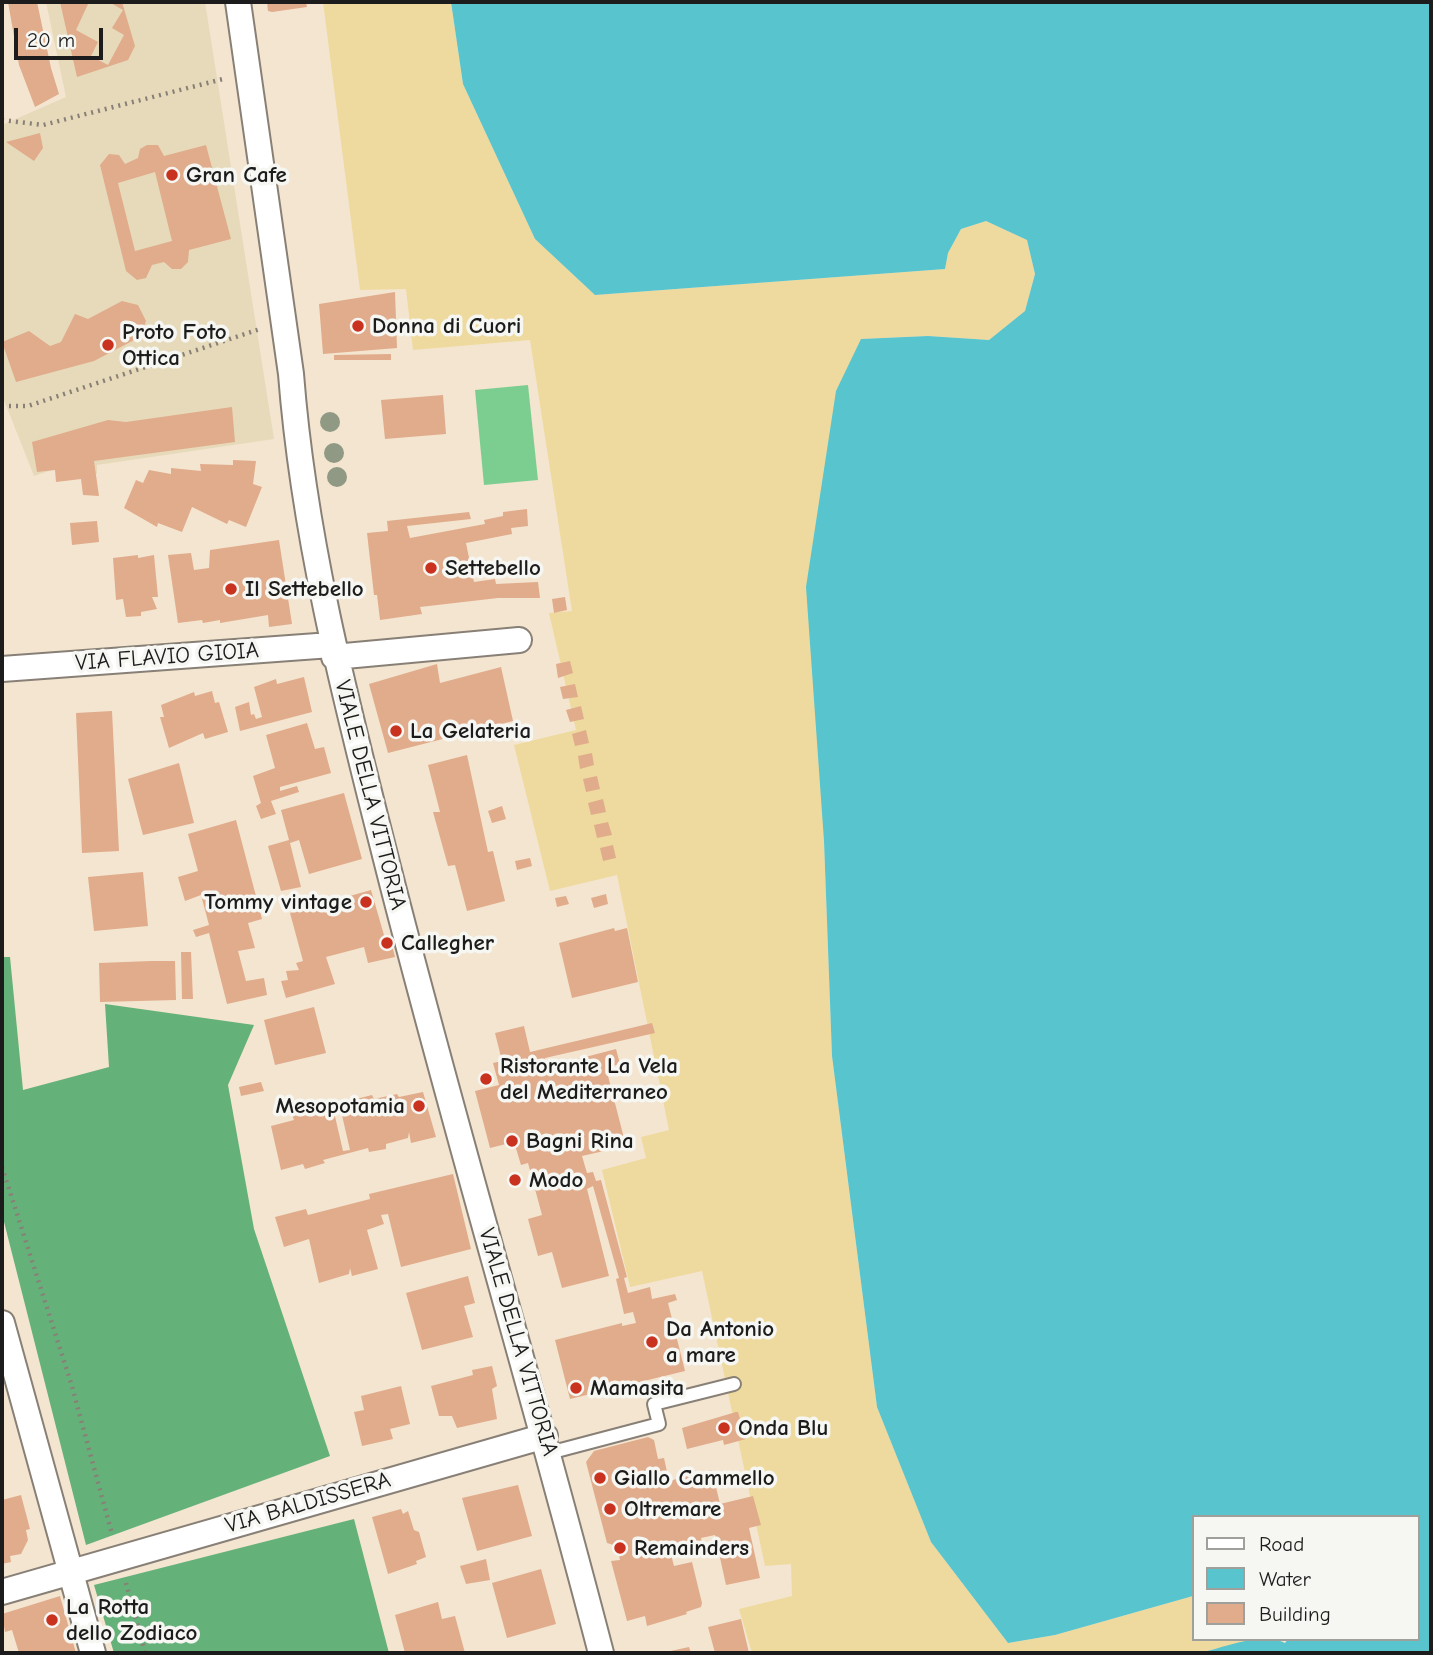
<!DOCTYPE html>
<html>
<head>
<meta charset="utf-8">
<style>
  body { margin:0 }
  #map { position:relative; width:1433px; height:1655px; overflow:hidden; background:#f4e5d0; font-family:"Comic Neue",sans-serif }
  canvas { display:block }
  .frame { position:absolute; inset:0; border:4px solid #1c1c1c; pointer-events:none }
  .legend { position:absolute; left:1192px; top:1515px; width:228px; height:126px; box-sizing:border-box; background:#f6f6f2; border:2px solid #9f9f9c; margin:0; padding:9px 12px; list-style:none; font-size:21px; color:#1c1c1c }
  .legend li { display:flex; align-items:center; gap:14px; height:35px }
  .legend b { width:35px; border:2px solid #9f9f9c }
  .scale { position:absolute; left:14px; top:28px; width:89px; height:32px; box-sizing:border-box; border:4px solid #1c1c1c; border-top:0; padding-left:9px; font-size:21px; line-height:24px; white-space:nowrap; color:#1c1c1c; -webkit-text-stroke:5px #f6f6f2; paint-order:stroke }
</style>
</head>
<body>
<div id="map">
<canvas width="1433" height="1655"></canvas>
<div class="frame"></div>
<ul class="legend">
<li><b style="height:9px;background:#fff"></b>Road</li>
<li><b style="height:19px;background:#57c4ce"></b>Water</li>
<li><b style="height:19px;background:#e0ac8b"></b>Building</li>
</ul>
<div class="scale">20 m</div>
</div>
<script>
const context = document.querySelector('canvas').getContext('2d');
context.lineJoin = 'round';
function fill(path, color) { context.fillStyle = color; context.fill(path, 'evenodd'); }
function trace(path, color, width, dash) { context.strokeStyle = color; context.lineWidth = width; context.lineCap = dash ? 'butt' : 'round'; context.setLineDash(dash || []); context.stroke(path); }
function write(font, color, halo, rows, align = 'center') {
  context.font = font + ' "Comic Neue",sans-serif'; context.lineWidth = 7; context.setLineDash([]); context.textBaseline = 'middle'; context.strokeStyle = halo; context.fillStyle = color; for (const [text, x, y, turn = 0] of rows) {
    context.save(); context.translate(x, y); context.rotate((+turn || 0) * Math.PI / 180); context.textAlign = isNaN(turn) ? turn : align; if (halo) context.strokeText(text, 0, 0); context.fillText(text, 0, 0); context.restore();
  }
}
fill(new Path2D(`
  M46 2H205L274 439 97 465V474L55 469 34 476 2 395V125L66 97Z`), '#e7daba');
fill(new Path2D(`
  M528 385 538 480 484 485 475 390Z`), '#7cce90');
fill(new Path2D(`
  M2 957H10L23 1090 109 1067 105 1004 254 1025 228 1085 254 1229 330 1456 86 1545 2 1214Z
  M354 1519 389 1653H114L94 1585Z`), '#65b17a');
fill(new Path2D(`
  M323 2H451L463 84 535 239 595 295 945 269 948 253 961 229 986 221 1027 240 1035 274 1025 311 989 340 928 336 861 339 824 841 832 1056 877 1407 931 1542 1008 1643 1055 1635 1193 1596V1639H1257L1199 1653H752L739 1609 792 1596 791 1564 765 1566 702 1271 630 1287 602 1170 646 1158 641 1137 669 1130 617 875 550 891 514 745 576 730 549 613 572 611 530 340 413 350 406 289 360 290Z`), '#eeda9e');
fill(new Path2D(`
  M451 2H1431V1653H1199C1224 1648 1261 1631 1285 1643L1288 1639H1417V1517H1193V1596L1055 1635 1008 1643 931 1542 877 1407 832 1056 824 841 806 587 836 391 861 339 928 336 989 340 1025 311 1035 274 1027 240 986 221 961 229 948 253 945 269 595 295 535 239 463 84Z`), '#57c4ce');
fill(new Path2D(`
  M8 2H37L51 68 59 94 35 107 19 65Z
  M60 2H89L76 30 98 42 91 56 108 65 124 35 112 28 123 10 109 2H122L135 46 128 60 77 77Z
  M267 2H306L307 7 272 12 268 11Z
  M40 133 43 148 34 161 6 142Z
  M147 145H158L164 156 206 145 231 239 189 250 188 262 181 269H172L164 262 152 265 146 278 137 280 126 271 100 165 109 154 119 155 125 164 138 158 140 149ZM155 172 172 241 135 251 118 183Z
  M395 292 397 348 323 354 319 304Z
  M122 301 138 305 146 321 140 337 94 361 16 382 2 342 29 331 50 346 61 342 75 314 88 319Z
  M391 354V360H334V355Z
  M443 395 446 434 385 439 381 400Z
  M232 407 235 442 94 461 99 496 83 495 81 479 56 482 55 470 37 472 32 442 108 420 126 422Z
  M233 460 256 461 253 484 262 487 246 527 229 520 227 524 192 507 182 532 158 523 157 527 124 508 136 480 143 483 149 470 171 474V468L201 471 200 464 233 465Z
  M527 509 528 526 511 528 512 534 466 543 474 582 495 579 496 584 538 582 540 598H498L420 607 422 614 380 620 377 595H374L367 533 388 531 387 521 469 512 471 519 407 526 410 538 485 524 484 520 503 516V512Z
  M97 521 99 542 72 545 70 523Z
  M279 540 292 624 269 627 268 615 220 623V620L203 623 202 620 178 623 168 555 191 553 194 570 209 568 210 550Z
  M138 555V558L154 555 158 597H152L157 609 141 612V616L126 617 123 599 116 600 113 558Z
  M565 597 567 610 554 613 552 599Z
  M570 661 573 673 558 678 556 664Z
  M437 664 440 683 501 667 513 721 388 753 369 684Z
  M304 677 312 712 240 731 235 707 249 702 251 715 254 714 256 719 262 717 254 687 276 679 277 684Z
  M575 684 578 697 563 699 560 687Z
  M212 691 215 703 219 702 228 732 205 739 203 733 169 748 160 717H164L161 705 194 692 195 696Z
  M581 706 584 719 570 722 566 710Z
  M112 711 119 851 82 853 76 713Z
  M307 723 315 749 324 747 331 773 280 787V791L297 786 299 792 271 801 276 814 261 819 256 806 261 803 253 776 275 768 266 735Z
  M586 730 589 743 575 746 572 734Z
  M592 753 594 765 580 769 578 756Z
  M467 755 488 852 493 851 505 901 467 911 455 865 448 866 433 812H440L428 765Z
  M179 763 194 823 143 835 128 779Z
  M597 776 600 789 586 792 583 779Z
  M344 793 362 859 309 874 299 840 290 843 301 887 281 891 268 846 289 840 281 810Z
  M603 799 606 812 591 815 588 803Z
  M502 806 506 819 492 823 488 811Z
  M236 820 262 919 248 923 255 948 238 951 246 981 264 978 267 995 227 1004 209 933 196 937 193 930 209 925 201 895 185 901 178 877 198 871 188 834Z
  M608 822 612 835 597 838 594 825Z
  M613 845 616 858 603 861 600 848Z
  M530 858 532 866 517 870 515 861Z
  M143 872 148 926 94 931 88 877Z
  M371 890 386 942 391 941 395 957 368 963 364 947 326 957 335 984 286 998 281 981 288 980 286 971 299 970 296 963 303 961 290 913Z
  M606 894 608 904 594 908 591 898Z
  M566 896 569 904 557 907 555 898Z
  M614 928 615 931 627 928 638 982 572 998 559 943Z
  M181 952H191L193 999H182Z
  M151 961H175L176 1000 100 1002 99 963Z
  M314 1007 326 1053 275 1065 264 1020Z
  M652 1023 655 1033 545 1058 547 1067 616 1049 620 1064 606 1068 626 1146 582 1156 587 1173 593 1172 596 1181 601 1180 627 1277 624 1278 628 1293 650 1287 652 1299 675 1294 677 1300 668 1303 685 1371 570 1399 555 1340 622 1323V1326L636 1323 633 1312 624 1314 616 1279 619 1278 593 1186 587 1189 609 1276 562 1288 552 1252 538 1256 528 1219 542 1215 528 1163 521 1165 514 1142 490 1148 475 1091 499 1085 493 1063 502 1061 495 1033 524 1026 530 1052Z
  M261 1082 264 1091 241 1096 239 1087Z
  M423 1092 436 1137 411 1143 409 1132 408 1138 386 1144V1149L369 1152 368 1148 323 1160 325 1163 305 1169 303 1164 281 1170 271 1126 294 1120 292 1115 310 1111 312 1116 359 1103 356 1099 372 1095 374 1099 397 1094 399 1097ZM341 1111 350 1150 343 1151 334 1112Z
  M453 1174 471 1249 401 1267 388 1214 381 1215 384 1224 367 1230 378 1269 352 1276 350 1268 349 1274 319 1283 309 1239 284 1247 275 1217 306 1209 308 1215 370 1199 369 1194Z
  M468 1276 475 1303 464 1306 473 1337 422 1350 406 1293Z
  M492 1366 497 1386 492 1389 497 1419 457 1428 452 1416H439L431 1386 473 1375 472 1370Z
  M401 1386 410 1424 390 1429 393 1439 362 1446 354 1412 364 1410 361 1396Z
  M736 1412H738L746 1439 724 1445 723 1440 687 1449 682 1428Z
  M648 1437 654 1440 658 1459 664 1458 669 1481 712 1470 720 1504 753 1496 761 1525 749 1528 760 1578 726 1585 715 1535 701 1538 703 1546 682 1551 680 1545 669 1547 674 1566 692 1562 702 1603 701 1607 686 1612 687 1614 647 1626 645 1616 627 1621 611 1561 620 1560 617 1546 607 1543 586 1462 594 1451Z
  M518 1485 532 1536 477 1551 462 1498Z
  M21 1495 30 1529 26 1530 28 1540 21 1554 10 1556 11 1562 2 1564V1500Z
  M401 1509 403 1514 408 1511 414 1530 419 1532 426 1557 416 1561 417 1564 388 1574 372 1517Z
  M486 1559 490 1580 466 1584 460 1566Z
  M541 1569 556 1624 507 1638 492 1583Z
  M60 1596 76 1653H19L12 1630 5 1632 2 1614Z
  M438 1602 442 1619 455 1616 465 1653H405L395 1615Z
  M741 1619 749 1653H715L708 1627Z
  M689 1647 691 1653H666V1652Z`), '#e0ac8b');
const lane = new Path2D(`
  M549 1453 659 1424 654 1404 734 1384`);
const street = new Path2D(`
  M238 2 291 374C304 542 347 705 388 867 455 1131 533 1390 601 1653
  M334 657 519 640
  M2 669 331 645
  M2 1323 93 1653
  M2 1592 545 1436`);
trace(lane, '#888076', 16);
trace(street, '#888076', 28);
trace(new Path2D(`
  M2 120 43 125 223 79
  M2 406H28L260 329
  M2 1167 71 1383 112 1534
  M126 1583 145 1653`), '#888076', 4.5, [2, 5]);
trace(lane, '#fff', 12);
trace(street, '#fff', 24);
context.fillStyle = '#909984';
for (const [x, y] of [
  [330,422],
  [334,453],
  [337,477]
]) { context.beginPath(); context.arc(x, y, 10, 0, 2 * Math.PI); context.fill(); }
for (const [x, y, r, color] of [
  [172,175,7,"#c8321e"],
  [358,326,7,"#c8321e"],
  [108,345,7,"#c8321e"],
  [431,568,7,"#c8321e"],
  [231,589,7,"#c8321e"],
  [396,731,7,"#c8321e"],
  [366,902,7,"#c8321e"],
  [387,943,7,"#c8321e"],
  [486,1079,7,"#c8321e"],
  [419,1106,7,"#c8321e"],
  [512,1141,7,"#c8321e"],
  [515,1180,7,"#c8321e"],
  [652,1342,7,"#c8321e"],
  [576,1388,7,"#c8321e"],
  [724,1428,7,"#c8321e"],
  [600,1478,7,"#c8321e"],
  [610,1509,7,"#c8321e"],
  [620,1548,7,"#c8321e"],
  [52,1620,7,"#c8321e"]
]) { const dot = new Path2D(); dot.arc(x, y, r, 0, 2 * Math.PI); context.fillStyle = color; context.fill(dot); trace(dot, '#f6f6f2', 2.5); }
write('bold 23px', '#1c1c1c', '#f6f6f2', [
  ["Gran Cafe",186,175],
  ["Donna di Cuori",372,326],
  ["Proto Foto",122,332],
  ["Ottica",122,358],
  ["Settebello",445,568],
  ["Il Settebello",245,589],
  ["La Gelateria",410,731],
  ["Tommy vintage",352,902,"right"],
  ["Callegher",401,943],
  ["Ristorante La Vela",500,1066],
  ["del Mediterraneo",500,1092],
  ["Mesopotamia",405,1106,"right"],
  ["Bagni Rina",526,1141],
  ["Modo",529,1180],
  ["Da Antonio",666,1329],
  ["a mare",666,1355],
  ["Mamasita",590,1388],
  ["Onda Blu",738,1428],
  ["Giallo Cammello",614,1478],
  ["Oltremare",624,1509],
  ["Remainders",634,1548],
  ["La Rotta",66,1607],
  ["dello Zodiaco",66,1633]
], 'left');
write('23px', '#1c1c1c', '#f6f6f2', [
  ["VIA FLAVIO GIOIA",167,657,-4],
  ["VIALE DELLA VITTORIA",370,795,76],
  ["VIALE DELLA VITTORIA",518,1342,74],
  ["VIA BALDISSERA",308,1503,-16]
]);
</script>
</body>
</html>
